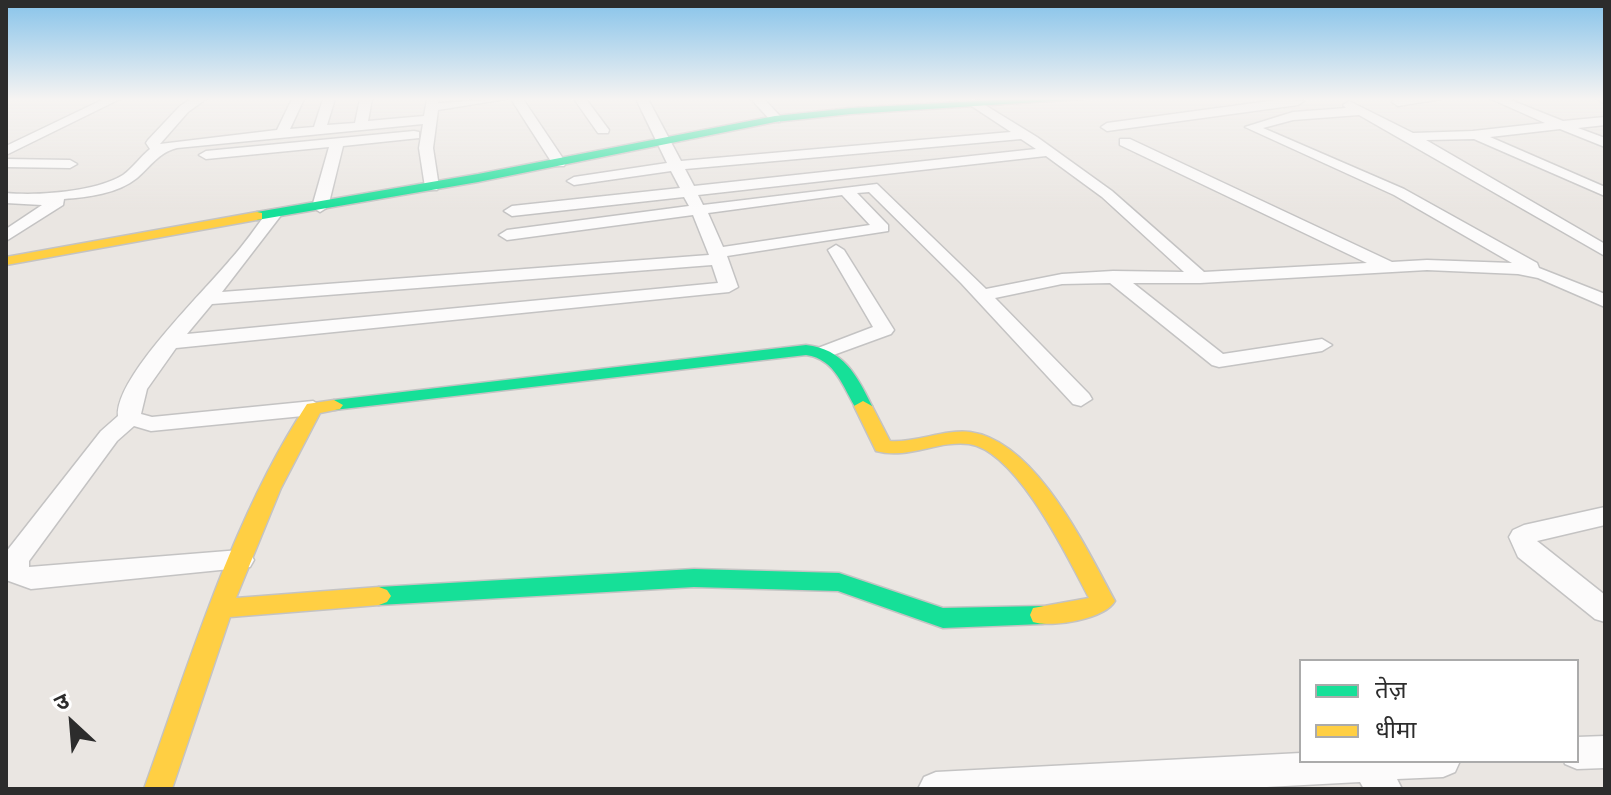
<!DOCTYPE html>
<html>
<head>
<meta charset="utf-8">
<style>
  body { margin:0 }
  #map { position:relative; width:1611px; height:795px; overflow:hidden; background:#eae6e2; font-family:"Golos Text","Noto Sans Devanagari",sans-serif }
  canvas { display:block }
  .frame { position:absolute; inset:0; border:8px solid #2c2c2c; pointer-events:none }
  .legend { position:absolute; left:1299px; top:659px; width:280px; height:104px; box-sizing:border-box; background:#fff; border:2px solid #ababab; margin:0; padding:10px 14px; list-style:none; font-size:24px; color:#2c2c2c }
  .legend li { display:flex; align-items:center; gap:16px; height:40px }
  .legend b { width:40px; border:2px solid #ababab }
  .north { position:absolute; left:32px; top:683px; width:80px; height:80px; -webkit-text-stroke:6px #fff; paint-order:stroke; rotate:334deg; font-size:22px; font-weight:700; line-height:32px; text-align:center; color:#2c2c2c }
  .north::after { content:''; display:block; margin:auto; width:28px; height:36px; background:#2c2c2c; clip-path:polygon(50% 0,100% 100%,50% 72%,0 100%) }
</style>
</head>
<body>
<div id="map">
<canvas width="1611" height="795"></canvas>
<div class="frame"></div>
<ul class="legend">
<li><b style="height:10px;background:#16e098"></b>तेज़</li>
<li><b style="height:10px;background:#ffcf43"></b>धीमा</li>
</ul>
<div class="north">उ</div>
</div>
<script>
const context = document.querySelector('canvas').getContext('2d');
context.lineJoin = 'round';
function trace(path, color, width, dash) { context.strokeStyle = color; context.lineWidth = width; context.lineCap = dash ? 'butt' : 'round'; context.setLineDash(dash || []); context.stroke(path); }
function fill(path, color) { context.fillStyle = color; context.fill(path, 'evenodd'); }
const street = new Path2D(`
  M104 99H120L6 155V146Z
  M191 99H206L188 112 160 144 277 130 292 99H304L290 129 314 127 323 99H335L327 125 355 123 360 99H372L368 121 424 116 427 99H439L438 103 506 99 438 110 433 148 439 187 437 190H427L425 187 419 148 423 124 177 148C158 153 151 166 137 178 117 194 88 197 64 199L63 205 6 241V229L42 205 6 203V193C38 196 95 192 123 175 133 168 140 157 150 149L146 143 148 140 180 106Z
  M511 99H523L566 163 564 166H554Z
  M574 99H586L609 130 608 133H598Z
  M636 99H648L681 161 1011 132 970 105 980 102 1037 137 1112 191 1204 272 1367 263 1120 145V139H1130L1392 262 1427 260 1512 263 1394 195 1245 127 1293 112 1346 108 1343 105 1349 101 1413 133 1473 131 1545 123 1491 99H1508L1563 121 1605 117V125L1578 128 1605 138V147L1560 129 1490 137 1605 187V196L1474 139 1426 140 1605 244V256L1359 115 1293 120 1263 128 1404 189 1537 263 1539 268 1605 294V307L1538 278 1518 274 1427 270 1200 283H1133L1223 354 1322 339 1332 345 1322 351 1219 367 1212 365 1110 283 1062 284 995 298 1089 394 1092 399 1081 406 1073 404 961 283 869 192 857 193 888 225V231L727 256 738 287 729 292 176 348 147 389 141 414 152 417 313 401 324 408 313 415 151 431 134 426 117 441 29 561V567L240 550 250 553 254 560 250 567 31 589 6 580V552L101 431 118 416C115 377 204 292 230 260 244 245 256 227 268 211H280L282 214 222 292 709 255 693 215 507 240 499 235 507 230 689 206 684 197 512 216 504 211 512 206 680 188 671 171 574 185 567 181 574 177 667 163ZM1021 139 1036 149 694 186 685 169ZM1046 156 1102 197 1184 272 1113 271 1062 274 986 289 877 184 703 205 698 195ZM842 195 870 225 723 247 708 213ZM712 265 718 283 187 334 212 304Z
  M751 99H764L780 116V122H772Z
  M1284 99 1304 101 1298 105 1107 131 1101 127 1107 123Z
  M1394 99H1442L1398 106 1392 102Z
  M1597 99H1605V104Z
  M414 131 419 132V138L343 146 328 207 320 212 312 207 329 147 206 159 199 155 206 151Z
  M6 159 70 160 77 164 70 168 6 167Z
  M836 245 844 250 894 330 891 334 825 358 815 352 818 348 873 327 828 250Z
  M1605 507V525L1537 541 1605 595V622L1595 619 1518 557 1509 537 1513 530 1524 525Z
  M1605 736V768L1577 769 1565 764 1564 761H1577V737Z
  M1301 753V761H1460L1455 772 1443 777 1397 779 1402 789H1364L1360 782 1229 789H918L924 777 936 772Z`);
const fast = new Path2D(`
  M1015 99H1083L851 114 775 122 478 182 257 220 251 216 257 212 478 174 775 116 851 108Z
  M806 345C843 349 857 375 872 406L869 410H857C843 388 836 359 806 355L334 410 325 405 334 400Z
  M694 569 839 573 943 608 1042 606 1051 608 1054 615 1051 622 1042 624 943 628 838 591 694 587 379 605 371 602 367 596 371 590 379 587Z`);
const slow = new Path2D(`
  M257 212 262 213V219L6 265V257Z
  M334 400 343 405 340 409 320 413 281 488 236 598 379 587 387 590 391 596 387 602 379 605 230 617 172 789H144C189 664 233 516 307 404Z
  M863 401 872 406 890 441C917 443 943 429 970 432 1036 441 1086 548 1115 601 1105 619 1052 628 1033 622L1030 615 1033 608 1089 598C1068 558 1017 451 969 444 937 440 908 460 876 451L854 406Z`);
trace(street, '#c4c3c3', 3);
trace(fast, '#c4c3c3', 3);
trace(slow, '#c4c3c3', 3);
fill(street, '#fcfbfb');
fill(fast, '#16e098');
fill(slow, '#ffcf43');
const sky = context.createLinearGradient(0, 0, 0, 211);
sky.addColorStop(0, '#87c3ea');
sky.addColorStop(0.47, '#f6f4f2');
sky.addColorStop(1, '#f6f4f200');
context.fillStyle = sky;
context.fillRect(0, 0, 1611, 211);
</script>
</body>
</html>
